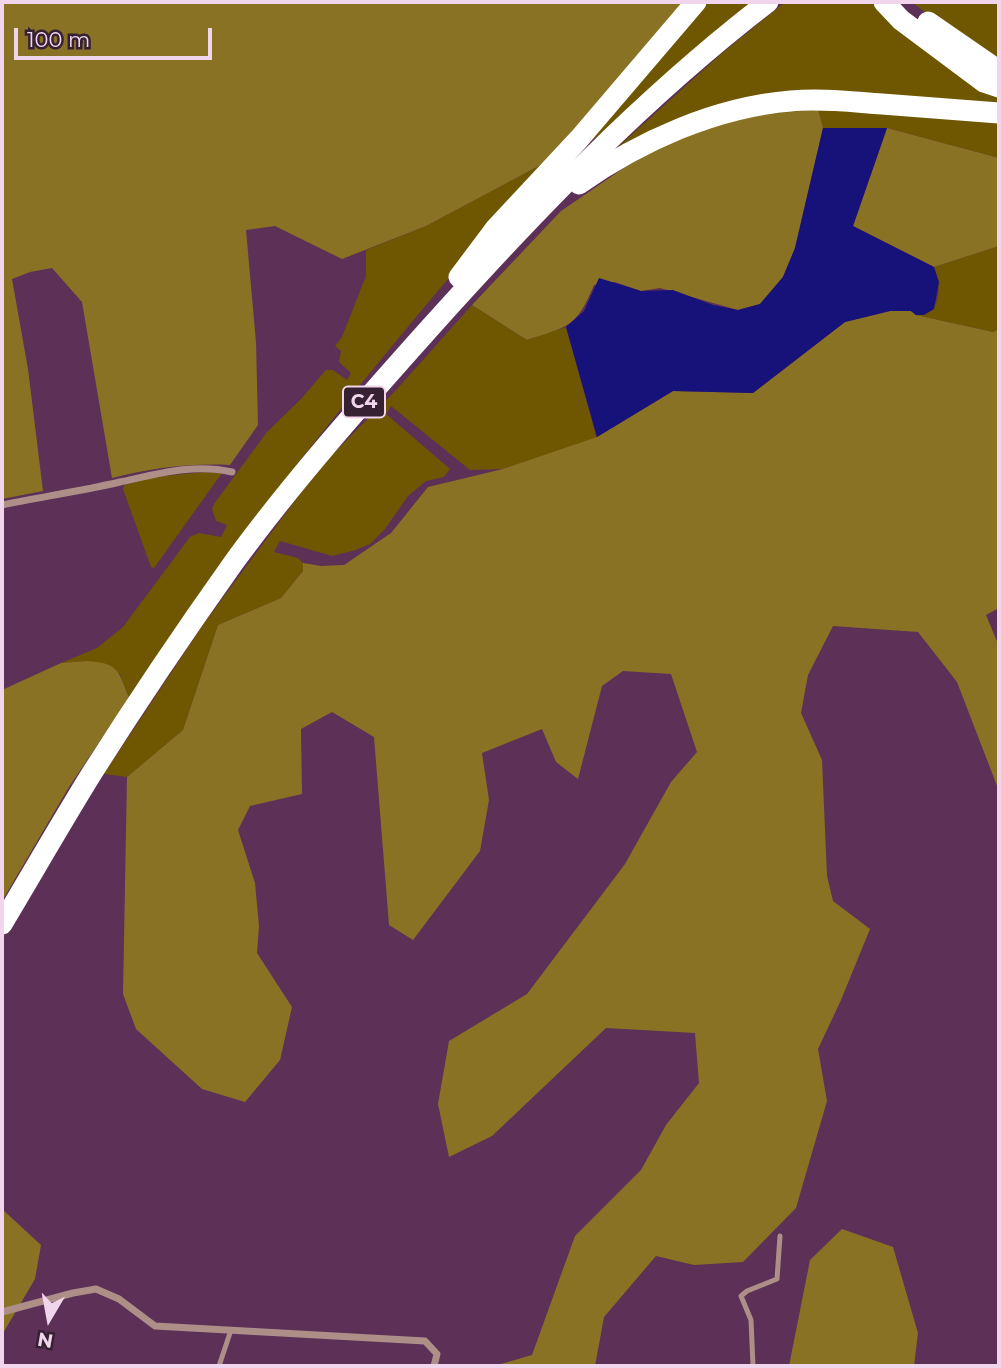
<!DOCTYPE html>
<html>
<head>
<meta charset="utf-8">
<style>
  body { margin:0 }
  #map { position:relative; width:1001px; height:1368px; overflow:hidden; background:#5c3057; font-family:Montserrat,sans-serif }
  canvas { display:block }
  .frame { position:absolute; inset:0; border:4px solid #f1d5ec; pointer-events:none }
  .north { position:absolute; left:14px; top:1284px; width:70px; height:70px; -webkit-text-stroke:5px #362133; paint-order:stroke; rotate:190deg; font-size:19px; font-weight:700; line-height:28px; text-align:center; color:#f1d5ec }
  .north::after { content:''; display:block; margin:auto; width:24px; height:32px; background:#f1d5ec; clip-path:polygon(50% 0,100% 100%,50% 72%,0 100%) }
  .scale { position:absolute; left:14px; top:28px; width:198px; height:32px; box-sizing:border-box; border:4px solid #f1d5ec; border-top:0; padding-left:9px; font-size:21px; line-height:24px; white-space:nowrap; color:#f1d5ec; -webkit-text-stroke:5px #362133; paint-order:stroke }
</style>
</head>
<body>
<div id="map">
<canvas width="1001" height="1368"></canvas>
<div class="frame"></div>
<div class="north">N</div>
<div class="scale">100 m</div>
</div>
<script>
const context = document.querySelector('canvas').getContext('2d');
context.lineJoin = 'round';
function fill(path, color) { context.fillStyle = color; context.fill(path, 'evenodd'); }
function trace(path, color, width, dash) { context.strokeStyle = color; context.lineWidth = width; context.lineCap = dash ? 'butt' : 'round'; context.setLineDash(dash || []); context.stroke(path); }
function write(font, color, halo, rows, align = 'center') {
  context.font = font + ' Montserrat,sans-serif'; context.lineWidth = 7; context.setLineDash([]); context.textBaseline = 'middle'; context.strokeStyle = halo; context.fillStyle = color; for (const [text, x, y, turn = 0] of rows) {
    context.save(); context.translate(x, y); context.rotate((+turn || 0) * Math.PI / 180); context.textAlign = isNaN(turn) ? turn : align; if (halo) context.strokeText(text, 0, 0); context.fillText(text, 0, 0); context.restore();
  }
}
fill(new Path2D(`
  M708 2H753L607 130 588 143Z
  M785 2H871L895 26 999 93V106L867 95 607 157 721 54Z
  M912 2H999V61L948 31Z
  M818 109 999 121V158L887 128H823Z
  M550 160C401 332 254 507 129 698L120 674 86 661 61 663 97 648 123 627 190 537 199 533 221 537 227 525 216 521 212 509 214 504 267 432 301 399 326 370H333L347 380 351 373 339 362 341 351 335 346 342 337 366 276V250L426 226Z
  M999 246V329L993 332 916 315C943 314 941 286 934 267Z
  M472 305 527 340 566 327 597 439 503 469 470 470 391 406 386 414 450 469 444 477 426 481 408 496 385 529 370 544 356 550 332 556 280 541 274 552 298 558 303 563V571L281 598 218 625 183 730 127 777 104 774 202 626 297 498 328 459 398 388Z
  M204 472 222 473 154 568 151 567 123 489 124 485 154 477Z`), '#6e5700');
fill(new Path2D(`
  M2 2H689L550 160 426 226 342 259 275 226 246 230 256 342 258 425 230 465C190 463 151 468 112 478L82 302 52 268 30 272 12 279 28 369 43 491 2 499Z
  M818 109 823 128 795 248 783 277 760 304 738 310 660 288 641 291 615 282 594 285C576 328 569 326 527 340L472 305 561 211 634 161 686 135 742 117Z
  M887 128 999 158V246L934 267 853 226Z
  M890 311H911L916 315 993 332 999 329V608L986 615 999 646V791L957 682 918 632 833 626 808 675 801 713 822 760 827 876 833 901 870 929 841 1000 818 1049 827 1101 796 1208 743 1262 694 1265 656 1256 604 1317 595 1366H494L532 1355 575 1236 641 1170 666 1125 699 1083 695 1033 606 1028 492 1136 449 1157 438 1104 449 1041 527 994 625 864 671 782 697 752 671 674 623 671 602 686 578 779 556 762 542 729 482 753 489 800 480 851 413 940 389 925 374 737 332 712 301 729 302 794 250 806 238 830 255 883 259 926 257 953 292 1007 280 1060 245 1102 202 1089 136 1029 123 994 127 777 183 730 218 625 281 598 303 571V563L321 566 344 565 391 533 428 487 503 469 597 437 673 391 753 393 845 322Z
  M86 661C118 663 118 669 129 698L69 787 2 901V690L61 663Z
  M2 1209 41 1245 35 1279 2 1335V1340Z
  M842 1229 893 1247 918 1333 914 1366H789L810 1260Z`), '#8a7225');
fill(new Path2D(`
  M823 128H887L853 226 934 267 939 282 934 309 924 315H916L911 311H890L845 322 753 393 673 391 597 437 566 327 584 311 599 278 641 291 673 290 713 305 738 310 760 304 783 277 795 248Z`), '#17117a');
trace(new Path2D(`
  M219 1366 231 1330
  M753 1366 751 1320 741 1296 747 1291 777 1279 780 1236`), '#ad8f88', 5);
trace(new Path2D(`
  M2 505C41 497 81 491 120 482 157 474 194 463 232 472
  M2 1312 73 1293 96 1289 119 1299 155 1326 425 1341 437 1354 434 1366`), '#ad8f88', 7);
trace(new Path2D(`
  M884 2 901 20 984 82 999 87
  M928 22 999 71
  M579 184C640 141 716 107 791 101 821 98 852 102 882 104 921 107 960 110 999 113
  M459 277 495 229 579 139 696 2
  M2 924C32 874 61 823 92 773 137 702 185 631 234 562 294 480 361 405 428 330 533 213 643 98 768 2`), '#fff', 21);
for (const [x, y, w] of [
  [364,402,42]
]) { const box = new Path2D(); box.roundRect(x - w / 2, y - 15.5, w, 31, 5); context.fillStyle = '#362133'; context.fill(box); trace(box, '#f1d5ec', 2); }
write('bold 19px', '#f1d5ec', null, [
  ["C4",364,402]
]);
</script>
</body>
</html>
